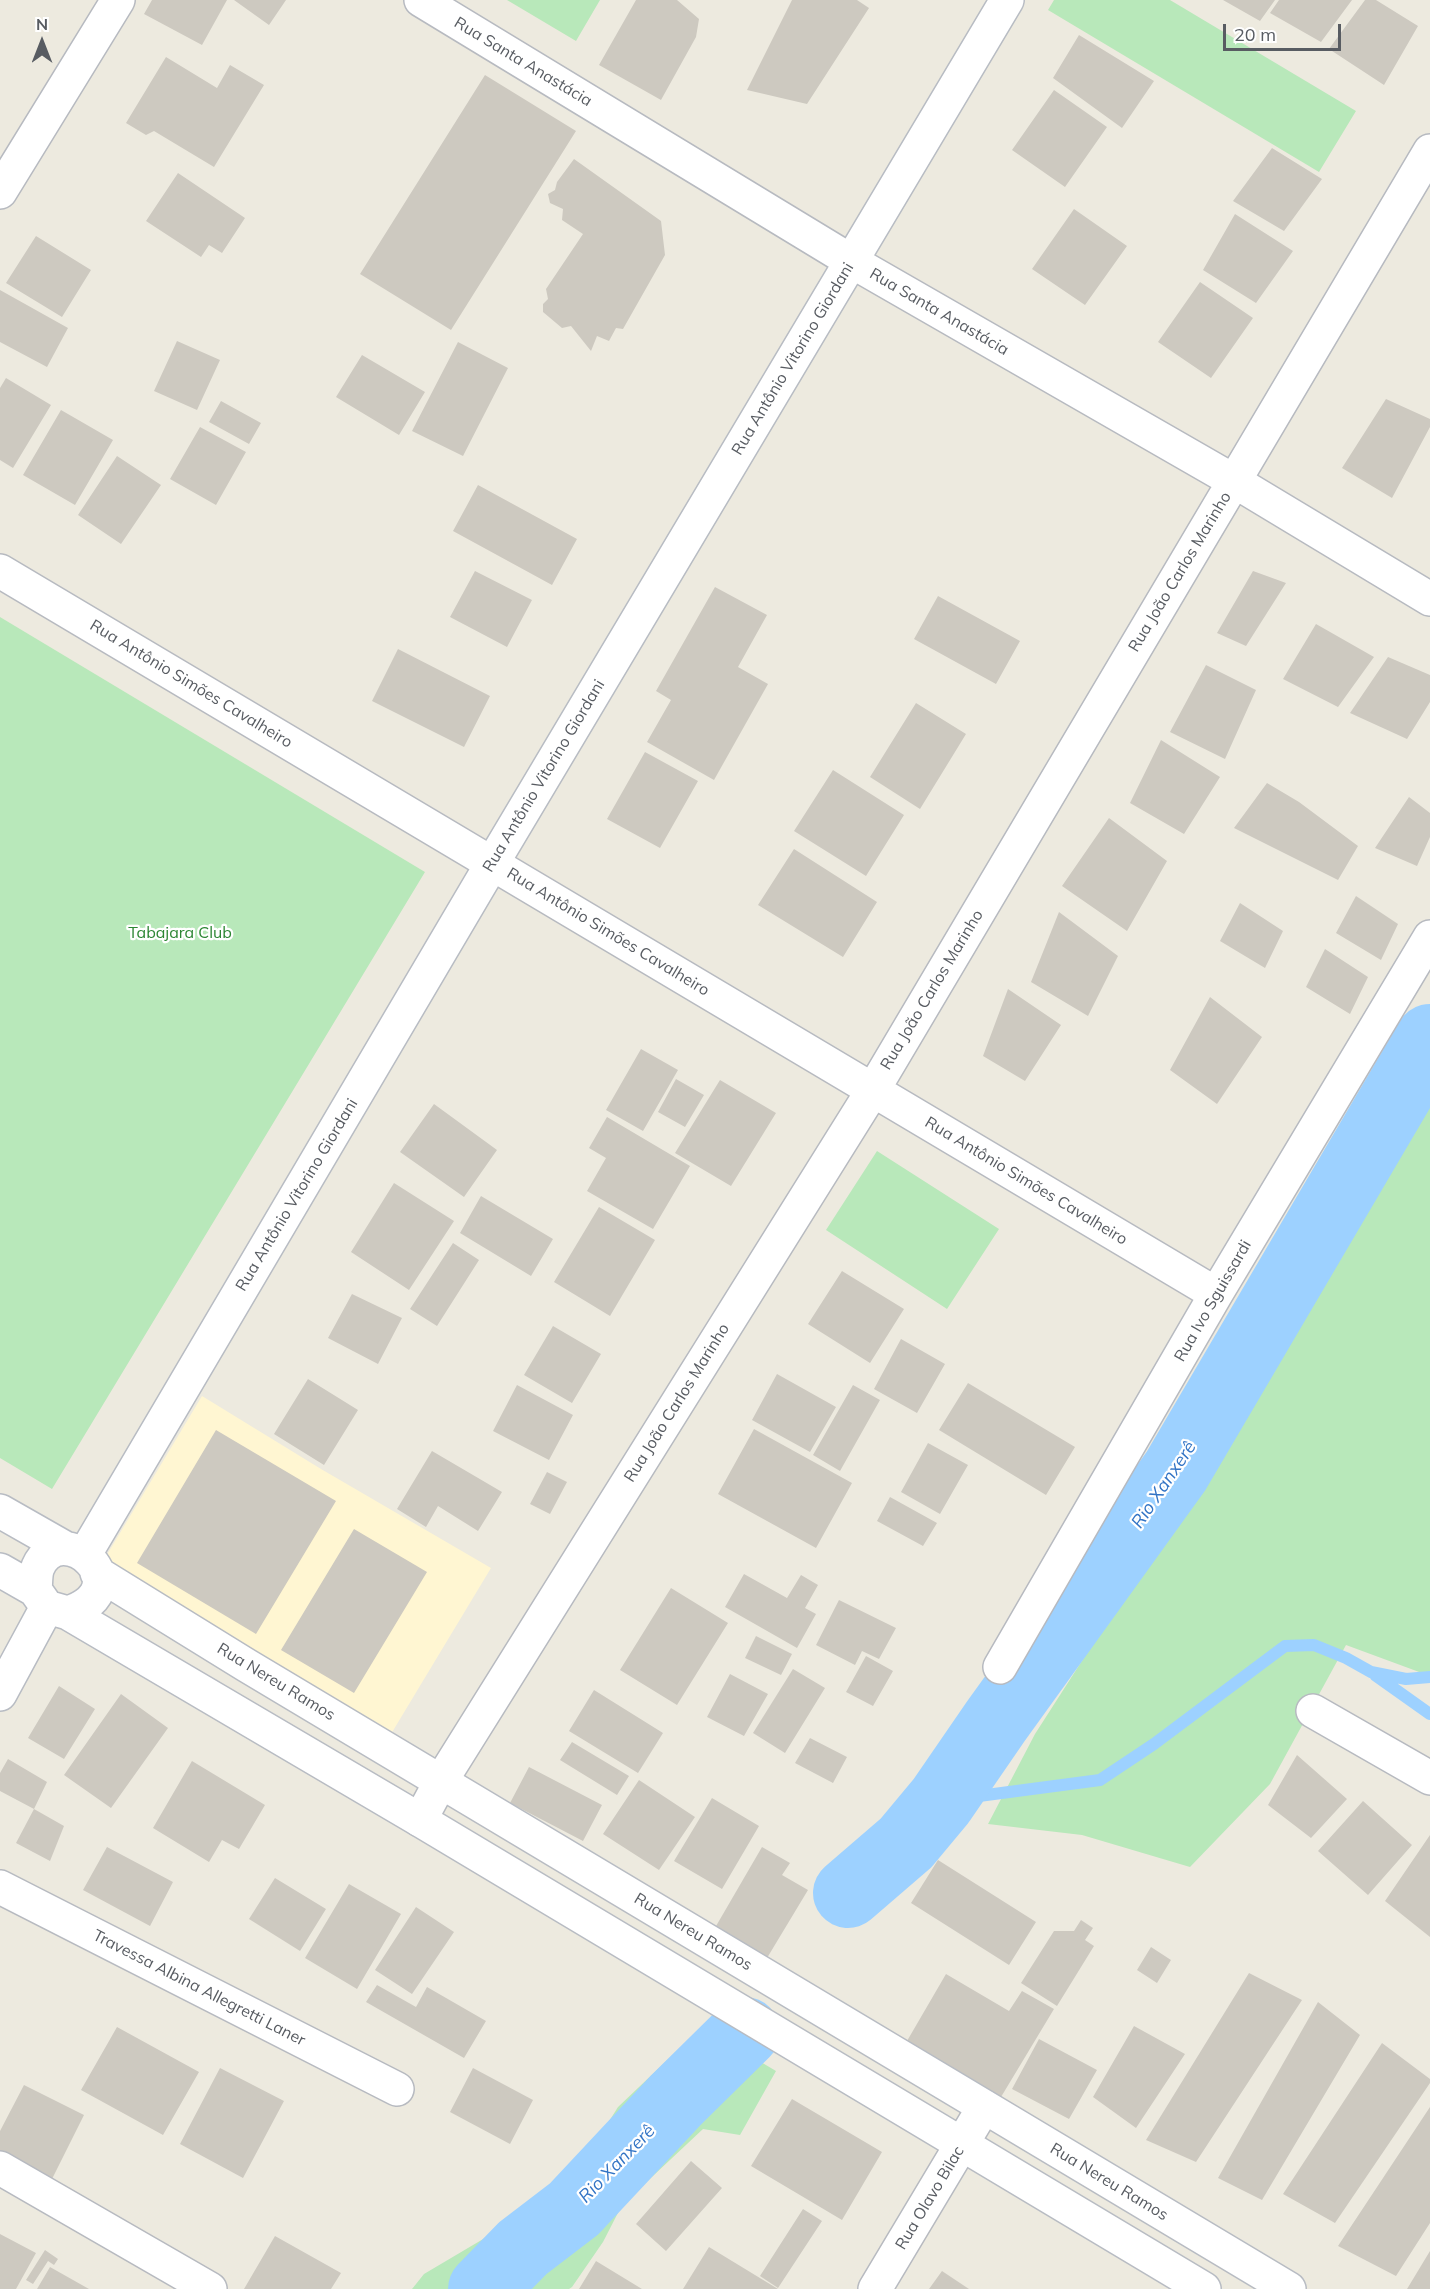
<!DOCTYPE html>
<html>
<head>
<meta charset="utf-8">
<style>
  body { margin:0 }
  #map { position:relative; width:1430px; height:2289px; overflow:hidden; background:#edeadf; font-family:Mulish,sans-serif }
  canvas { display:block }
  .north { position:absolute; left:12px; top:12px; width:60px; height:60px; -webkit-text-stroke:4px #fff; paint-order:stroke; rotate:0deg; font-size:16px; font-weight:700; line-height:24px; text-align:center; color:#585c62 }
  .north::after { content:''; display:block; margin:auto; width:21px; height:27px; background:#585c62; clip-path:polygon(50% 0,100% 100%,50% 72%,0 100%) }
  .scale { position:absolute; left:1223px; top:24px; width:118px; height:27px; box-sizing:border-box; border:3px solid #585c62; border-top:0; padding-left:8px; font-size:18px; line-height:21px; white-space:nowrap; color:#585c62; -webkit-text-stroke:4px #fff; paint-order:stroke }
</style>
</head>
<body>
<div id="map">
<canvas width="1430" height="2289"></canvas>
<div class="north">N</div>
<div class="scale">20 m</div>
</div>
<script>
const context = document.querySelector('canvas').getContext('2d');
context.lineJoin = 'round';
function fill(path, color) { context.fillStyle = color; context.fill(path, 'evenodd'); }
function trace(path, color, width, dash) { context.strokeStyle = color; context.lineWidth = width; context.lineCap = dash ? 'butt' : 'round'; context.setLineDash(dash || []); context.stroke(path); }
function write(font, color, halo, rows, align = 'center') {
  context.font = font + ' Mulish,sans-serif'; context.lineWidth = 4.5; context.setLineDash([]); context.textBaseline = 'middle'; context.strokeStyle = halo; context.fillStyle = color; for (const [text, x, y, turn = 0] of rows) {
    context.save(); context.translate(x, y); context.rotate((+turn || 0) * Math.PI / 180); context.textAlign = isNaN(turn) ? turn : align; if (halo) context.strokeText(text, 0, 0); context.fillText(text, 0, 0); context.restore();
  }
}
fill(new Path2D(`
  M202 1396 321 1469 491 1568 391 1734 102 1563Z`), '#fff6d2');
fill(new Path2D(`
  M507 0H600L576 41Z
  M1054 0H1170L1356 111 1319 172 1048 10Z
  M0 617 425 872 52 1489 0 1458Z
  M1430 1100V1676L1346 1645 1270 1784 1190 1867 1082 1835 988 1824 1035 1734 1302 1318Z
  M877 1151 999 1229 947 1309 826 1230Z
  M702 2027 776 2071 740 2135 703 2129 622 2205 603 2242 572 2287 569 2289H412L424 2274 566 2190 618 2107Z`), '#b8e8ba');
trace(new Path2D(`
  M1375 1675 1430 1714
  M941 1801 1100 1780 1154 1744 1285 1646 1314 1645 1346 1658 1371 1672 1406 1679 1430 1677`), '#9dd1ff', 12);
trace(new Path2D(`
  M848 1893 906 1843 941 1801 996 1721 1176 1471 1430 1039
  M483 2289 523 2248 574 2209 676 2100 745 2032`), '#9dd1ff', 70);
fill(new Path2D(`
  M152 0H227L202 45 144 14Z
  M234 0H286L269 25Z
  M636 0H677L699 19 696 37 661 100 599 65Z
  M792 0H857L869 8 807 104 747 90Z
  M1223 0H1275L1260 21Z
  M1279 0H1352L1321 42 1270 13Z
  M1365 0H1376L1418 26 1384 85 1329 49Z
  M1079 35 1154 81 1122 128 1053 78Z
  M166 57 217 88 230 65 264 85 214 167 154 131 146 135 126 123Z
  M485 75 576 131 451 330 360 274Z
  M1054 90 1107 127 1065 187 1012 150Z
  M1272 148 1322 179 1284 231 1233 201Z
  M574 159 661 221 665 255 623 329 616 328 609 341 597 336 591 351 571 326 562 328 543 312V304L548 299 546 289 583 234 562 220 563 209 550 203 548 194 555 190 557 182Z
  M178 173 245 218 222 253 209 245 201 257 146 221Z
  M1074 209 1127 246 1085 305 1032 269Z
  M1235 214 1293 251 1256 303 1203 270Z
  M36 236 91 270 62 317 6 283Z
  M1200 282 1253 318 1211 378 1158 342Z
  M0 290 68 328 47 367 0 342Z
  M177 341 220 360 197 410 154 391Z
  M458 342 508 368 463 456 412 431Z
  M362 355 425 392 399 435 336 397Z
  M6 378 51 405 13 468 0 460V388Z
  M1386 399 1430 419V427L1392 498 1342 468Z
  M221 401 261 423 249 444 209 422Z
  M61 410 113 440 75 505 23 475Z
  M200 427 246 452 216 505 170 479Z
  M117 456 161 485 121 544 78 515Z
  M478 485 577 539 552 585 453 531Z
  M475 571 532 600 507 647 450 617Z
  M1253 571 1286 583 1246 646 1217 633Z
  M715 587 767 615 738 667 768 684 714 780 647 742 671 700 656 691Z
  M938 596 1020 641 996 684 914 639Z
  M1316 624 1374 657 1338 707 1283 679Z
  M398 649 490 696 464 747 372 701Z
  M1388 657 1430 675V702L1407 739 1350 713Z
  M1206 665 1256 690 1225 759 1170 732Z
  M916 703 966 734 920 809 870 777Z
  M1161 740 1220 777 1184 834 1130 803Z
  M645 752 698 781 660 848 607 819Z
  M833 770 904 815 866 876 794 831Z
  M1267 783 1299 802 1358 846 1338 880 1234 828Z
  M1409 797 1430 813V837L1417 866 1375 848Z
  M1109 818 1167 861 1127 931 1062 886Z
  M794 849 877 902 843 957 758 905Z
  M1356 896 1398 924 1381 960 1336 933Z
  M1240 903 1283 931 1265 968 1220 941Z
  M1059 912 1118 956 1088 1016 1031 982Z
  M1325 949 1368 977 1350 1014 1306 987Z
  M1008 989 1061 1025 1025 1081 983 1056Z
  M1210 997 1262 1037 1217 1104 1170 1070Z
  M641 1049 678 1070 643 1131 606 1110Z
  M676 1079 704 1095 685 1127 658 1112Z
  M720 1080 776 1113 731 1186 675 1153Z
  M434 1104 497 1150 464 1197 400 1152Z
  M607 1117 690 1166 653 1229 587 1191 606 1158 589 1148Z
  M394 1183 454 1221 409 1290 351 1252Z
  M481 1196 553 1239 531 1276 460 1233Z
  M599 1207 655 1240 610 1316 554 1282Z
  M453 1243 479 1260 437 1326 410 1309Z
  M842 1271 904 1309 870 1363 808 1324Z
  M352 1294 402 1318 378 1364 328 1338Z
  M553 1326 601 1354 572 1403 524 1375Z
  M901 1339 945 1364 917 1413 874 1389Z
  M777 1374 836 1407 810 1452 752 1420Z
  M308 1379 358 1410 324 1465 274 1434Z
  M968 1383 1075 1447 1046 1495 939 1430Z
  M517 1385 573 1415 549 1460 493 1431Z
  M853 1385 880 1400 840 1471 813 1455Z
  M754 1429 852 1483 816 1548 718 1494Z
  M216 1430 336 1501 256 1634 137 1563Z
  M928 1443 968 1465 940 1514 901 1492Z
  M432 1451 502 1492 478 1531 438 1506 426 1527 397 1509Z
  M547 1472 567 1482 550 1514 530 1504Z
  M890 1497 937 1523 923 1546 877 1521Z
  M354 1529 427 1572 354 1693 281 1650Z
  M744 1574 787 1598 801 1575 818 1585 805 1608 816 1614 797 1648 725 1607Z
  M671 1588 728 1623 677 1705 620 1670Z
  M839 1600 896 1628 879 1659 862 1651 855 1665 816 1645Z
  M756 1636 792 1654 781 1675 745 1658Z
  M866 1656 893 1671 873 1706 846 1692Z
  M793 1669 825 1688 785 1753 753 1733Z
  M730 1674 768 1694 744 1736 707 1717Z
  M59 1686 95 1709 64 1759 28 1738Z
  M594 1690 663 1733 638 1773 569 1731Z
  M121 1694 168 1728 111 1808 64 1775Z
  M810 1738 847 1757 833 1783 795 1763Z
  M572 1742 629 1776 617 1795 560 1760Z
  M1297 1755 1347 1799 1311 1838 1268 1805Z
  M8 1759 47 1782 34 1809 0 1791V1773Z
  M192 1761 265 1805 239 1849 222 1840 209 1862 153 1828Z
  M529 1767 602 1805 583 1841 510 1803Z
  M639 1780 695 1817 659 1870 603 1834Z
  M712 1798 759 1826 722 1889 674 1861Z
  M1363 1801 1412 1845 1368 1895 1318 1851Z
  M34 1809 64 1826 50 1861 16 1843Z
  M1430 1835V1937L1385 1901Z
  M107 1847 173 1882 150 1926 83 1890Z
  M762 1847 790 1863 782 1875 808 1890 764 1963 712 1933Z
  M938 1860 1036 1922 1009 1965 911 1903Z
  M275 1878 326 1909 300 1951 249 1919Z
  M349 1884 401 1914 357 1989 305 1958Z
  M416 1907 454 1932 412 1994 375 1970Z
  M1081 1920 1093 1928 1085 1940 1094 1946 1057 2006 1021 1983 1054 1931H1074Z
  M1151 1947 1171 1960 1157 1983 1137 1970Z
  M1249 1973 1302 2000 1196 2162 1146 2140Z
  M946 1974 1009 2011 1022 1991 1054 2009 1001 2097 907 2041Z
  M377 1985 416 2007 427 1987 486 2021 464 2058 366 2002Z
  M1318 2002 1360 2035 1262 2200 1218 2178Z
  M1134 2026 1185 2054 1136 2128 1093 2097Z
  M117 2027 199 2072 163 2135 81 2090Z
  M1039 2039 1097 2070 1069 2119 1012 2089Z
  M1382 2043 1430 2079V2083L1335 2223 1283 2194Z
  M220 2068 284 2101 243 2178 180 2144Z
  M473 2068 533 2100 510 2144 450 2112Z
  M24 2085 84 2115 51 2181 0 2155V2131Z
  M792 2099 882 2152 842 2220 751 2166Z
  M1430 2107V2223L1396 2276 1338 2246Z
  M691 2161 722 2188 666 2251 636 2224Z
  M803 2209 822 2221 778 2288 760 2276Z
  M0 2234 36 2253 16 2289H0Z
  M275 2236 341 2273 331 2289H244Z
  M709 2247 778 2289H683Z
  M45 2250 58 2259 54 2265 48 2261 33 2284 26 2280Z
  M1430 2251V2289H1407Z
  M596 2261 642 2289H579Z
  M50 2267 89 2289H37Z
  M942 2271 969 2289H929Z`), '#cdc9c0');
const street = new Path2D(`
  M421 0 851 261 1234 481 1430 599
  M0 192 118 0
  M0 571 1216 1294
  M1000 1667 1216 1294 1430 937
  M1313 1711 1430 1778
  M420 1820 441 1781 873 1090 1430 151
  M0 1887 397 2089
  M0 2168 210 2289
  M875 2289 984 2107`);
const secondary = new Path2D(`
  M0 1511 65 1548
  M85 1554 493 862 1007 0
  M0 1570 35 1590
  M97 1573 246 1665 1289 2289
  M68 1613C144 1587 61 1515 38 1567 35 1574 36 1583 35 1590L47 1607 68 1613 420 1820 1204 2289
  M0 1694 47 1607`);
trace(street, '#b7bac0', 36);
trace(secondary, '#b8bcc3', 36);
trace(street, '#fff', 33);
trace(secondary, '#fff', 33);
write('16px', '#585c62', '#fff', [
  ["Rua Santa Anastácia",523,62,31],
  ["Rua Santa Anastácia",939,312,30],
  ["Rua Antônio Vitorino Giordani",793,359,-59],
  ["Rua João Carlos Marinho",1180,572,-59],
  ["Rua Antônio Simões Cavalheiro",191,684,31],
  ["Rua Antônio Vitorino Giordani",544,776,-59],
  ["Rua Antônio Simões Cavalheiro",608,932,31],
  ["Rua João Carlos Marinho",932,990,-59],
  ["Rua Antônio Simões Cavalheiro",1026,1181,31],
  ["Rua Antônio Vitorino Giordani",297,1195,-59],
  ["Rua Ivo Sguissardi",1213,1301,-60],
  ["Rua João Carlos Marinho",677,1403,-58],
  ["Rua Nereu Ramos",276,1682,31],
  ["Rua Nereu Ramos",693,1932,31],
  ["Travessa Albina Allegretti Laner",199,1988,27],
  ["Rua Nereu Ramos",1109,2182,31],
  ["Rua Olavo Bilac",930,2198,-59]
]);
write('16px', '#2c8633', '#fff', [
  ["Tabajara Club",180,933]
]);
write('italic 18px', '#3274c5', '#fff', [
  ["Rio Xanxerê",1164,1485,-56],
  ["Rio Xanxerê",617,2164,-46]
]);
</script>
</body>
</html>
